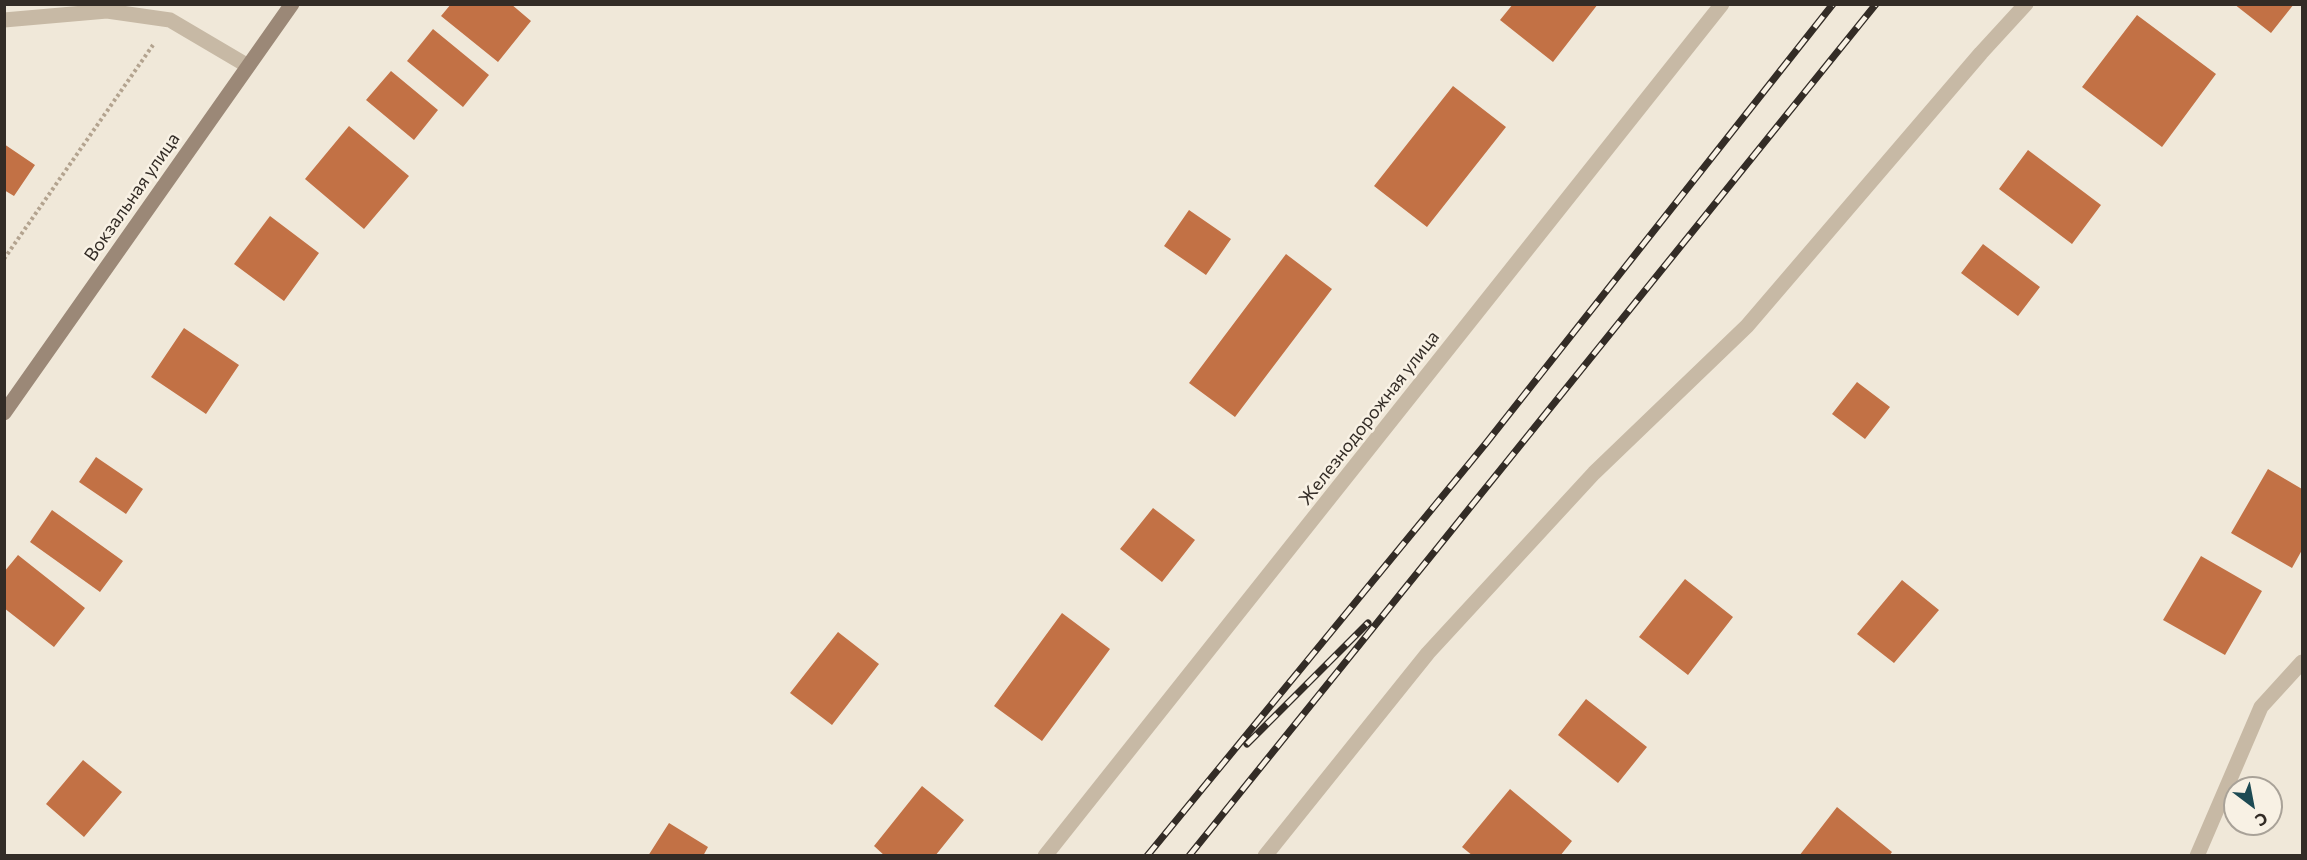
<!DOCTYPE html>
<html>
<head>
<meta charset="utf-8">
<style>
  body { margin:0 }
  #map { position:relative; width:2307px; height:860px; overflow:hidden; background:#f0e8d9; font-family:Commissioner,sans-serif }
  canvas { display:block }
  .frame { position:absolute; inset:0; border:6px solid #332c26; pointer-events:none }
  .north { position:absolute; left:2223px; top:776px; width:60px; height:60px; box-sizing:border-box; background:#f8f1e4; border:2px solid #a9a298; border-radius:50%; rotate:148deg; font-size:16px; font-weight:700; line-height:24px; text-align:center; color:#332c26 }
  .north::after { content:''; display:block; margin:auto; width:21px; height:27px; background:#1d4a53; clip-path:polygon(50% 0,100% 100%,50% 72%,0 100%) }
</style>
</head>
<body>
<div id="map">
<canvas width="2307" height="860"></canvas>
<div class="frame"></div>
<div class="north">С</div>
</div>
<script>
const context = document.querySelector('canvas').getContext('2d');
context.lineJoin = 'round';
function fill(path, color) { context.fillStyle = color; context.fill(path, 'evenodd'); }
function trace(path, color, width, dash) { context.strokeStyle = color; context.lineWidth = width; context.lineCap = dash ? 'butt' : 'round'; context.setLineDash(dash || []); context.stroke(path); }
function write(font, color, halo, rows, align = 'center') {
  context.font = font + ' Commissioner,sans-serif'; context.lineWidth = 5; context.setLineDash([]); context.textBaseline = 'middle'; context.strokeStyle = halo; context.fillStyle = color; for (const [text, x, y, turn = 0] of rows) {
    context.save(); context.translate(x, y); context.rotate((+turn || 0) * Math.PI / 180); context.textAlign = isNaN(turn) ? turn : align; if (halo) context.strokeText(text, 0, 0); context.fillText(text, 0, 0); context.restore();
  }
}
fill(new Path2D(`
  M451 4H511L531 21 498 62 441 16Z
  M1513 4H1598L1553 62 1500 20Z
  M2234 4H2294L2271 33Z
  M2137 15 2216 74 2162 147 2082 87Z
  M433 29 489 75 463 107 407 61Z
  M391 71 438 110 414 140 366 100Z
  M1453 86 1506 127 1427 227 1374 186Z
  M349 126 409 176 364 229 305 179Z
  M4 144 35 165 14 196 4 190Z
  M2028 150 2101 205 2072 244 1999 189Z
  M1189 210 1231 239 1206 275 1164 246Z
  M270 216 319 253 284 301 234 264Z
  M1983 244 2040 287 2018 316 1961 273Z
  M1286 254 1332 289 1235 417 1189 383Z
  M184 328 239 365 206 414 151 377Z
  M1857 382 1890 407 1865 439 1832 414Z
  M96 457 143 489 126 514 79 482Z
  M2268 469 2302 489V550L2292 568 2231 533Z
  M1153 508 1195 540 1162 582 1120 549Z
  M52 510 123 561 100 592 30 542Z
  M18 555 85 608 54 647 4 608V572Z
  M2201 556 2262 591 2225 655 2163 620Z
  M1685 579 1733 617 1688 675 1639 637Z
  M1902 580 1939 610 1894 663 1857 634Z
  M1062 613 1110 649 1042 741 994 706Z
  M838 632 879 664 832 725 790 693Z
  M1586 699 1647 747 1618 783 1558 735Z
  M83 760 122 792 84 837 46 804Z
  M922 786 964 820 935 856H885L874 846Z
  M1510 789 1572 841 1560 856H1473L1462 847Z
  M1837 807 1892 852 1889 856H1799Z
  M669 823 708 847 703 856H648Z`), '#c27145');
trace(new Path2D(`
  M4 259 153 45`), '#b3a38f', 4, [3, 3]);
trace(new Path2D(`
  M4 20 107 11 170 20 248 66
  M1045 856 1722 4
  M1265 856 1428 653 1594 473 1747 326 1981 53 2026 4
  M2197 856 2261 707 2302 662`), '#c7b9a5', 15);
trace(new Path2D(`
  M4 413 292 4`), '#9b8877', 15);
const rail = new Path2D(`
  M1247 744 1368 623
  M1147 856 1487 442 1833 4
  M1189 856 1876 4`);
trace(rail, '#332c26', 7);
trace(rail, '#f8f1e4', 4.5, [14]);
write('18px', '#332c26', '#f8f1e4', [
  ["Вокзальная улица",132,197,-55],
  ["Железнодорожная улица",1369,418,-52]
]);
</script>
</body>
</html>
